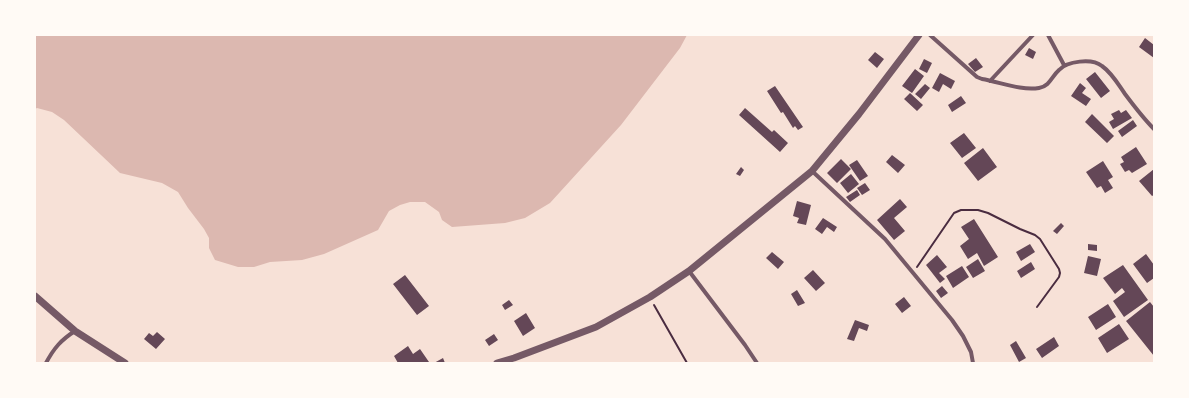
<!DOCTYPE html>
<html>
<head>
<meta charset="utf-8">
<style>
  body { margin:0 }
  #map { position:relative; width:1189px; height:398px; overflow:hidden; background:#f7e1d7; font-family:Mulish,sans-serif }
  canvas { display:block }
  .frame { position:absolute; inset:0; border:36px solid #fffaf5; pointer-events:none }
</style>
</head>
<body>
<div id="map">
<canvas width="1189" height="398"></canvas>
<div class="frame"></div>
</div>
<script>
const context = document.querySelector('canvas').getContext('2d');
context.lineJoin = 'round';
function fill(path, color) { context.fillStyle = color; context.fill(path, 'evenodd'); }
function trace(path, color, width, dash) { context.strokeStyle = color; context.lineWidth = width; context.lineCap = dash ? 'butt' : 'round'; context.setLineDash(dash || []); context.stroke(path); }
fill(new Path2D(`
  M35 35H687L680 48 621 125 550 203 525 218 505 223 452 227 442 220 439 212 425 202H410L400 205 389 211 378 230 324 254 302 260 270 262 254 267H238L215 260 209 248V238L204 229 188 208 178 192 162 183 120 173 64 120 52 112 37 108 35 109Z`), '#dcb8b0');
fill(new Path2D(`
  M1145 38 1154 45V58L1139 47Z
  M1029 48 1036 52 1033 59 1025 55Z
  M875 52 884 59 877 68 868 60Z
  M976 58 983 67 975 72 968 64Z
  M924 59 932 63 927 73 919 69Z
  M915 69 924 76 912 93 902 86Z
  M1095 72 1110 91 1101 98 1086 79Z
  M940 73 955 81 951 89 943 84 939 92 932 88Z
  M1080 83 1086 88 1082 93 1091 99 1086 106 1071 96Z
  M925 84 930 88 921 99 915 94Z
  M775 86 803 127 798 130 795 126 793 128 783 112 781 113 767 91Z
  M910 93 923 105 917 111 904 99Z
  M961 96 966 103 952 112 948 105Z
  M745 108 772 132 774 130 788 143 780 152 739 115Z
  M1119 110 1121 113 1126 110 1132 118 1113 129 1109 122 1114 119 1111 114Z
  M1092 114 1114 136 1107 143 1085 122Z
  M1133 120 1137 126 1122 137 1118 131Z
  M964 133 976 148 962 158 950 143Z
  M1136 147 1147 164 1132 173 1129 170 1125 172 1120 164 1124 162 1121 157Z
  M983 148 997 167 978 181 964 163Z
  M892 155 905 165 898 173 886 162Z
  M841 159 851 169 837 183 827 173Z
  M857 160 868 176 860 181 849 165Z
  M1103 161 1113 177 1108 180 1113 188 1105 193 1101 186 1097 188 1086 172Z
  M741 167 744 170 740 176 736 174Z
  M1154 169V195L1152 196 1139 181Z
  M851 174 859 184 848 193 840 183Z
  M865 183 870 190 862 195 857 188Z
  M857 190 860 195 850 202 846 197Z
  M900 199 907 207 894 218 905 231 894 240 877 220Z
  M797 201 811 205 806 225 797 223 799 218 793 216Z
  M823 218 837 227 834 232 827 227 822 234 815 229Z
  M974 219 998 257 984 266 977 253 968 259 960 246 969 239 961 227Z
  M1061 223 1064 226 1057 234 1053 231Z
  M1030 244 1035 252 1021 261 1016 252Z
  M1088 244 1097 245V251L1088 250Z
  M772 252 784 262 778 269 766 258Z
  M1146 254 1154 265V278L1147 283 1133 264Z
  M937 255 947 267 939 273 945 279 940 283 926 265Z
  M1088 256 1101 259 1097 276 1084 273Z
  M978 259 985 271 973 278 966 267Z
  M1031 262 1035 269 1021 278 1017 271Z
  M1123 265 1148 300 1124 317 1113 301 1125 292 1122 288 1115 294 1103 278Z
  M962 266 969 277 953 288 946 276Z
  M813 270 825 283 816 291 804 278Z
  M405 275 429 306 417 315 393 284Z
  M942 286 948 293 941 298 936 291Z
  M797 290 805 303 798 306 791 294Z
  M904 297 911 306 902 313 895 304Z
  M509 300 513 305 505 310 502 305Z
  M1150 302 1154 307V356L1126 321Z
  M1108 304 1116 317 1096 330 1088 317Z
  M526 313 535 328 523 336 514 321Z
  M855 320 869 325 867 331 859 328 854 341 847 339Z
  M1119 324 1129 339 1107 353 1098 338Z
  M157 332 165 339 156 349 144 339 149 333 153 336Z
  M494 334 498 340 489 346 485 340Z
  M1054 337 1059 346 1042 358 1036 349Z
  M1016 341 1026 358 1019 362 1010 345Z
  M408 346 413 354 420 349 429 362 398 363 394 356Z
  M443 358 445 363H434Z`), '#644757');
trace(new Path2D(`
  M917 267 954 213 961 210H978L988 213 1020 229 1035 235 1040 239 1059 269 1060 273 1059 277 1037 307
  M654 305 687 363`), '#4a2c40', 2);
trace(new Path2D(`
  M930 35 977 77 982 79C1000 82 1021 91 1039 88 1050 86 1052 76 1059 70 1067 61 1092 58 1102 66 1112 73 1118 84 1125 94 1134 106 1143 118 1154 129
  M1048 35 1064 65
  M990 81 1033 35
  M812 171 885 239 952 320 963 336 971 352 973 363
  M689 271 745 345 757 363
  M46 363C54 348 61 340 75 331`), '#755966', 4);
trace(new Path2D(`
  M35 296 75 331 125 363
  M497 363 514 358 596 327 650 297 689 271 812 171 859 114 919 35`), '#755966', 7);
</script>
</body>
</html>
